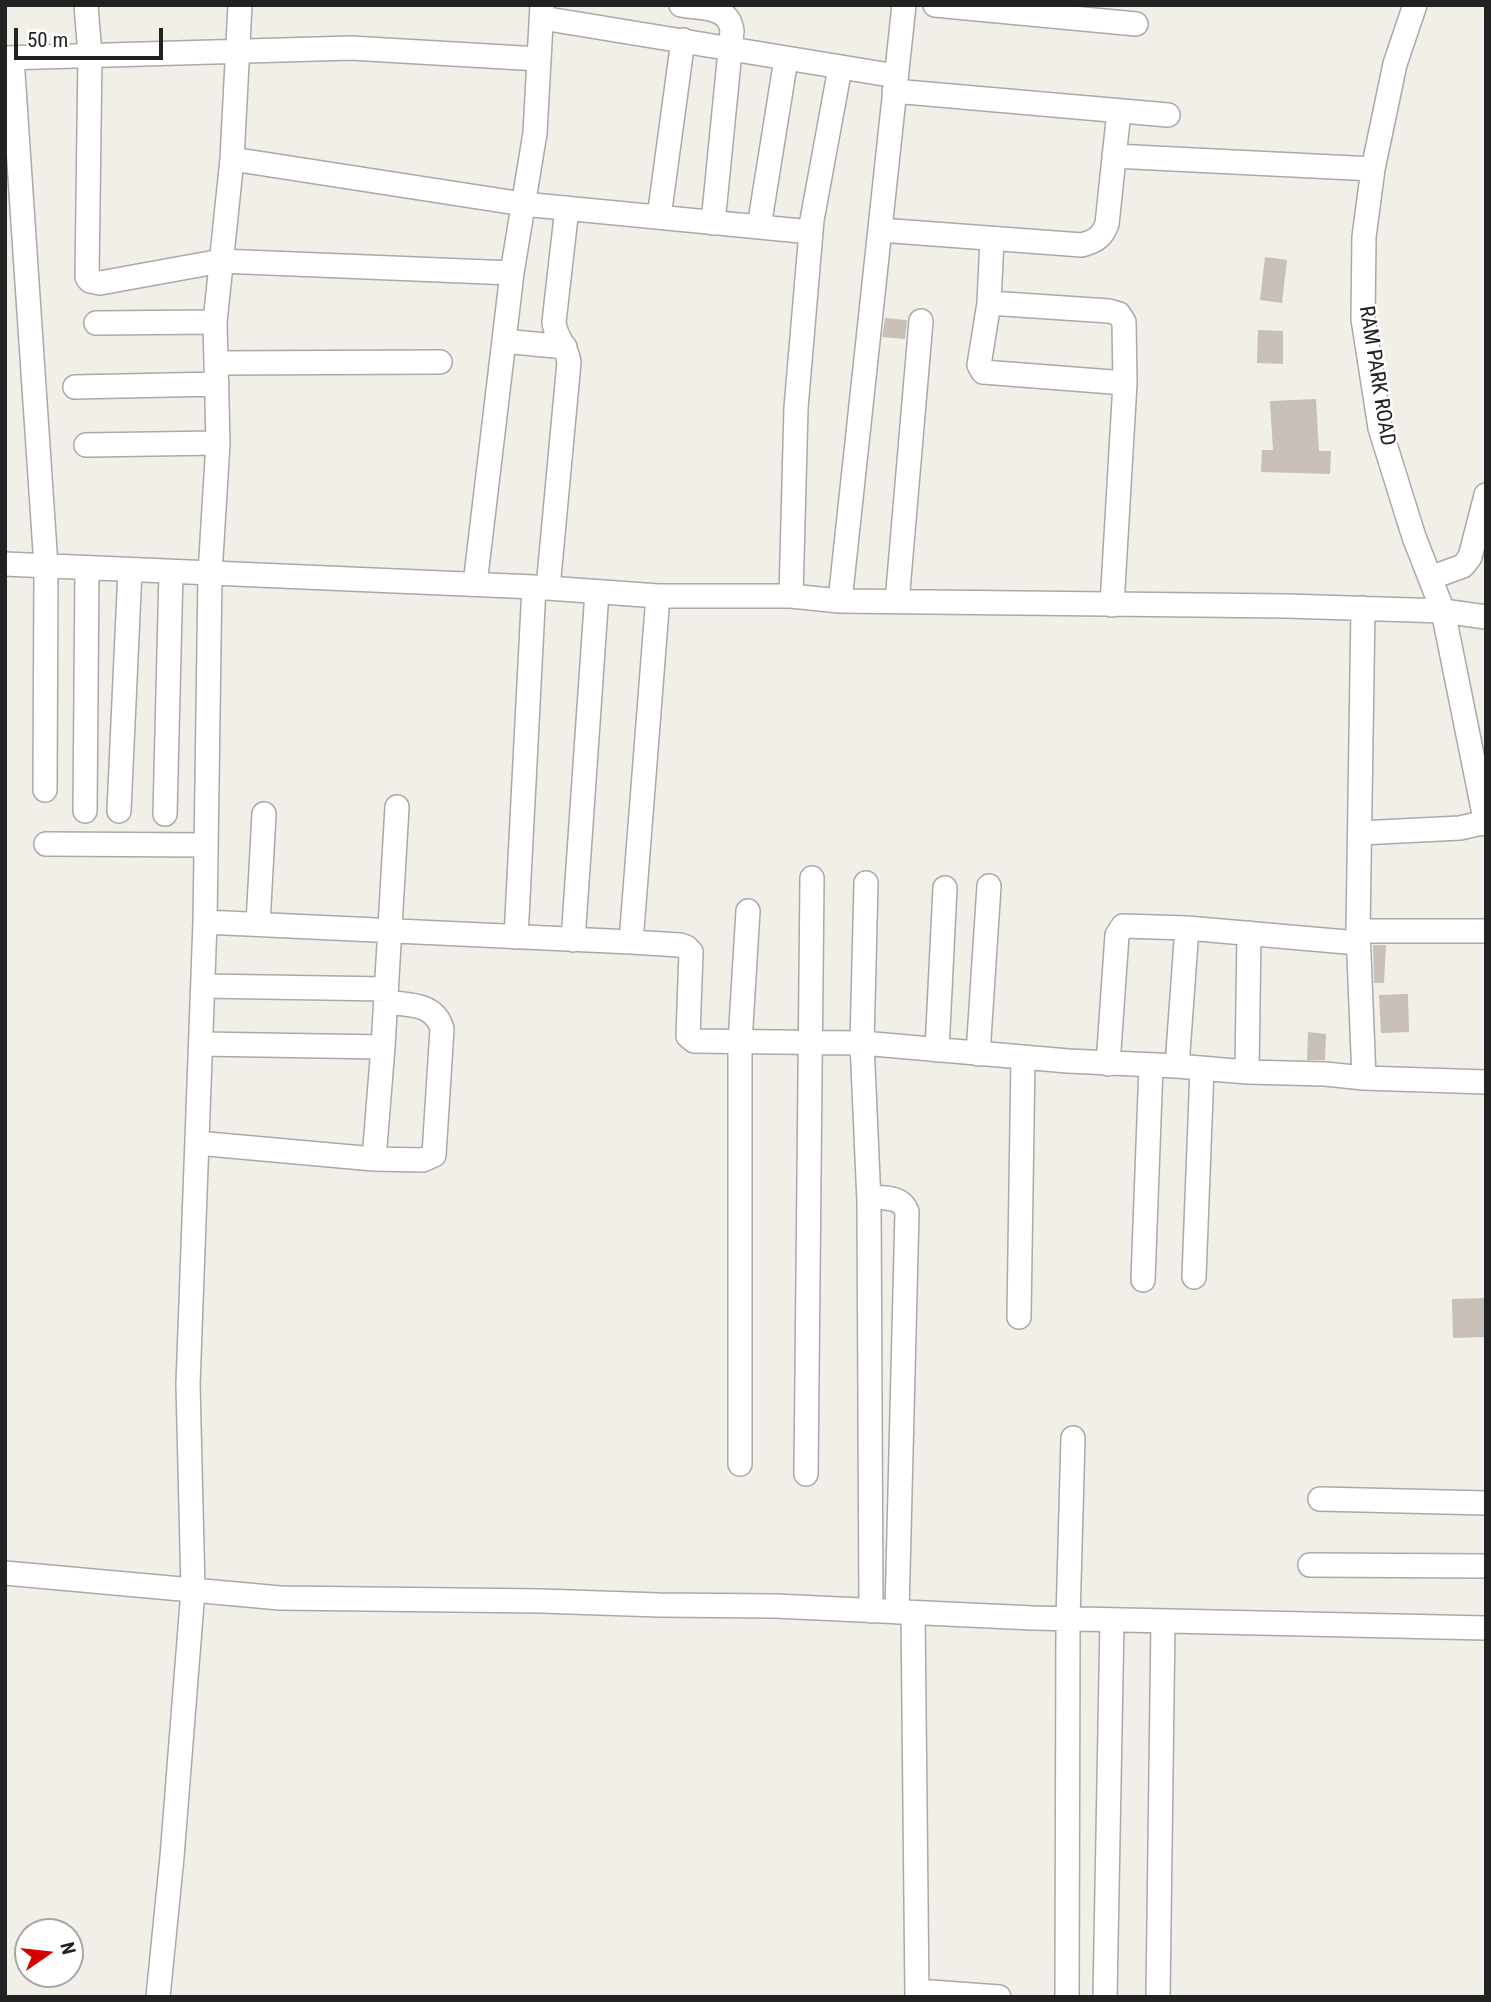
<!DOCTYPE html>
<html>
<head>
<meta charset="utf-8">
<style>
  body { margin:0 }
  #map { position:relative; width:1491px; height:2002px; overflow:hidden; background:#f2efe9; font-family:"Roboto Condensed",sans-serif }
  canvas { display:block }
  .frame { position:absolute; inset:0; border:7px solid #222; pointer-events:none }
  .north { position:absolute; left:14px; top:1918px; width:70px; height:70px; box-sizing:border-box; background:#fff; border:2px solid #a7a7a7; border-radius:50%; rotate:76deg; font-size:19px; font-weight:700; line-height:28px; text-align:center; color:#222 }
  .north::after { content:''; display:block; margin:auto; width:24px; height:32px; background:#d40000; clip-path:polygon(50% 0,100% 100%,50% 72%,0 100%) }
  .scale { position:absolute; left:14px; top:28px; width:149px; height:32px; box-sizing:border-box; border:4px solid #222; border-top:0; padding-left:9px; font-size:21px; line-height:24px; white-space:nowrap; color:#222; -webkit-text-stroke:5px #fff; paint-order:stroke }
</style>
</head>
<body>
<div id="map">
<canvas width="1491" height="2002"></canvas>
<div class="frame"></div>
<div class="north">N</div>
<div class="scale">50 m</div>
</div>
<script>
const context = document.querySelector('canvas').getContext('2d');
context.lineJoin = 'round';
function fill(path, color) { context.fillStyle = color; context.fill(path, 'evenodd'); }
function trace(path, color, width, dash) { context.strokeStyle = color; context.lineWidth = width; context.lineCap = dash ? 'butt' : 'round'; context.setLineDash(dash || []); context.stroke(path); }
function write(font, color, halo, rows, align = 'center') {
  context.font = font + ' "Roboto Condensed",sans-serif'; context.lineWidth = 5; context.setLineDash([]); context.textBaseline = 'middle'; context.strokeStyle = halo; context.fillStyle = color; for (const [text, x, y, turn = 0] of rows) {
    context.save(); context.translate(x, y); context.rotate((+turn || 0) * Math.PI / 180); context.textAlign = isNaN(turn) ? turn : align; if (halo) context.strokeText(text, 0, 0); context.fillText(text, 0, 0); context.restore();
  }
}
fill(new Path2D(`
  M1265 257 1287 260 1282 303 1260 300Z
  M885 318 907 320 905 339 882 337Z
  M1258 330 1283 331V364L1257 363Z
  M1316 399 1319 451H1331L1330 474 1261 472 1262 450H1273L1270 401Z
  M1373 945H1386L1384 983H1374Z
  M1408 994 1409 1032 1381 1033 1379 995Z
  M1308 1032 1326 1034 1325 1060H1307Z
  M1486 1298V1337L1453 1338 1452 1299Z`), '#c7bfb8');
const minor = new Path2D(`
  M86 5 90 55 87 277 90 281 100 283 221 261 512 273
  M681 5C702 9 729 5 732 31L713 223
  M935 5 1136 24
  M1415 5 1395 64 1373 169 1364 237 1363 319 1380 428 1414 537 1443 611 1486 824
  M542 18 896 76
  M5 58 351 48 539 59
  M12 58 46 566 45 790
  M894 91 1168 115
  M1114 156 1373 169
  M232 159 523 204 811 232
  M659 217 683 40
  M759 227 786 59
  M880 230 1082 245C1096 241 1102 237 1107 224L1119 111
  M992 239 989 303 1109 311 1119 314 1124 322 1125 383 1112 605
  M989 303 979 365 983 372 1125 383
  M96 323 215 322
  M504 341 565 347
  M216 363 440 362
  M75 387 217 384
  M86 445 218 443
  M5 564 534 587 658 596H791L840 601 1287 606 1443 611 1486 617
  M1430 578 1463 566 1470 557 1486 495
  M475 584 512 273 535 133 542 5
  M548 588 569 362C567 346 555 338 554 322L567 208
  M791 596 796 408 812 220 840 68
  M840 601 904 5
  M897 602 921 321
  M1363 608 1358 931 1364 1078
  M85 811 87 568
  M119 811 130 570
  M165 814 171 572
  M1360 833 1460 828 1486 822
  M46 844 206 845
  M866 883 862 1043 869 1202 871 1611
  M205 922 631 942 658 596
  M258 924 264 814
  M1358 931H1486
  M516 937 534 587
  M573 940 597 592
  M631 942 680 945 686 947 691 952 688 1036 694 1041 862 1043 1068 1061 1177 1066 1247 1072 1325 1074 1364 1078 1486 1082
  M203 986 386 989
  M201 1044 383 1047
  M937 1050 945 888
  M978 1054 989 886
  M1108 1064 1117 935 1123 926 1187 928 1358 943
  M1177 1066 1187 928
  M1247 1072 1249 933
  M197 1143 374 1159 423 1160 434 1155 442 1029C435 1003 409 1005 386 1002
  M374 1159 383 1047 397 807
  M869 1197C884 1198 902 1196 907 1212L897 1612
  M1194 1277 1202 1069
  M1143 1280 1151 1066
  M1019 1317 1023 1058
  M740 1464V1042L748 911
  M806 1474 812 878
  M1320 1499 1486 1503
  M1310 1565 1486 1566
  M5 1573 280 1598 541 1601 659 1605 775 1606 1033 1618 1486 1628
  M913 1613 917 1997
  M917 1991 999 1997
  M158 1997 172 1857 193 1590 188 1384 205 922 210 574 218 443 215 322 232 159 240 5
  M1067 1997 1068 1619 1073 1438
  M1105 1997 1112 1620
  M1158 1997 1163 1621`);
trace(minor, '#a9a9a9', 26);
trace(minor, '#fff', 23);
write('21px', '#222', '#fff', [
  ["RAM PARK ROAD",1376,376,81]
]);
</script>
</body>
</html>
